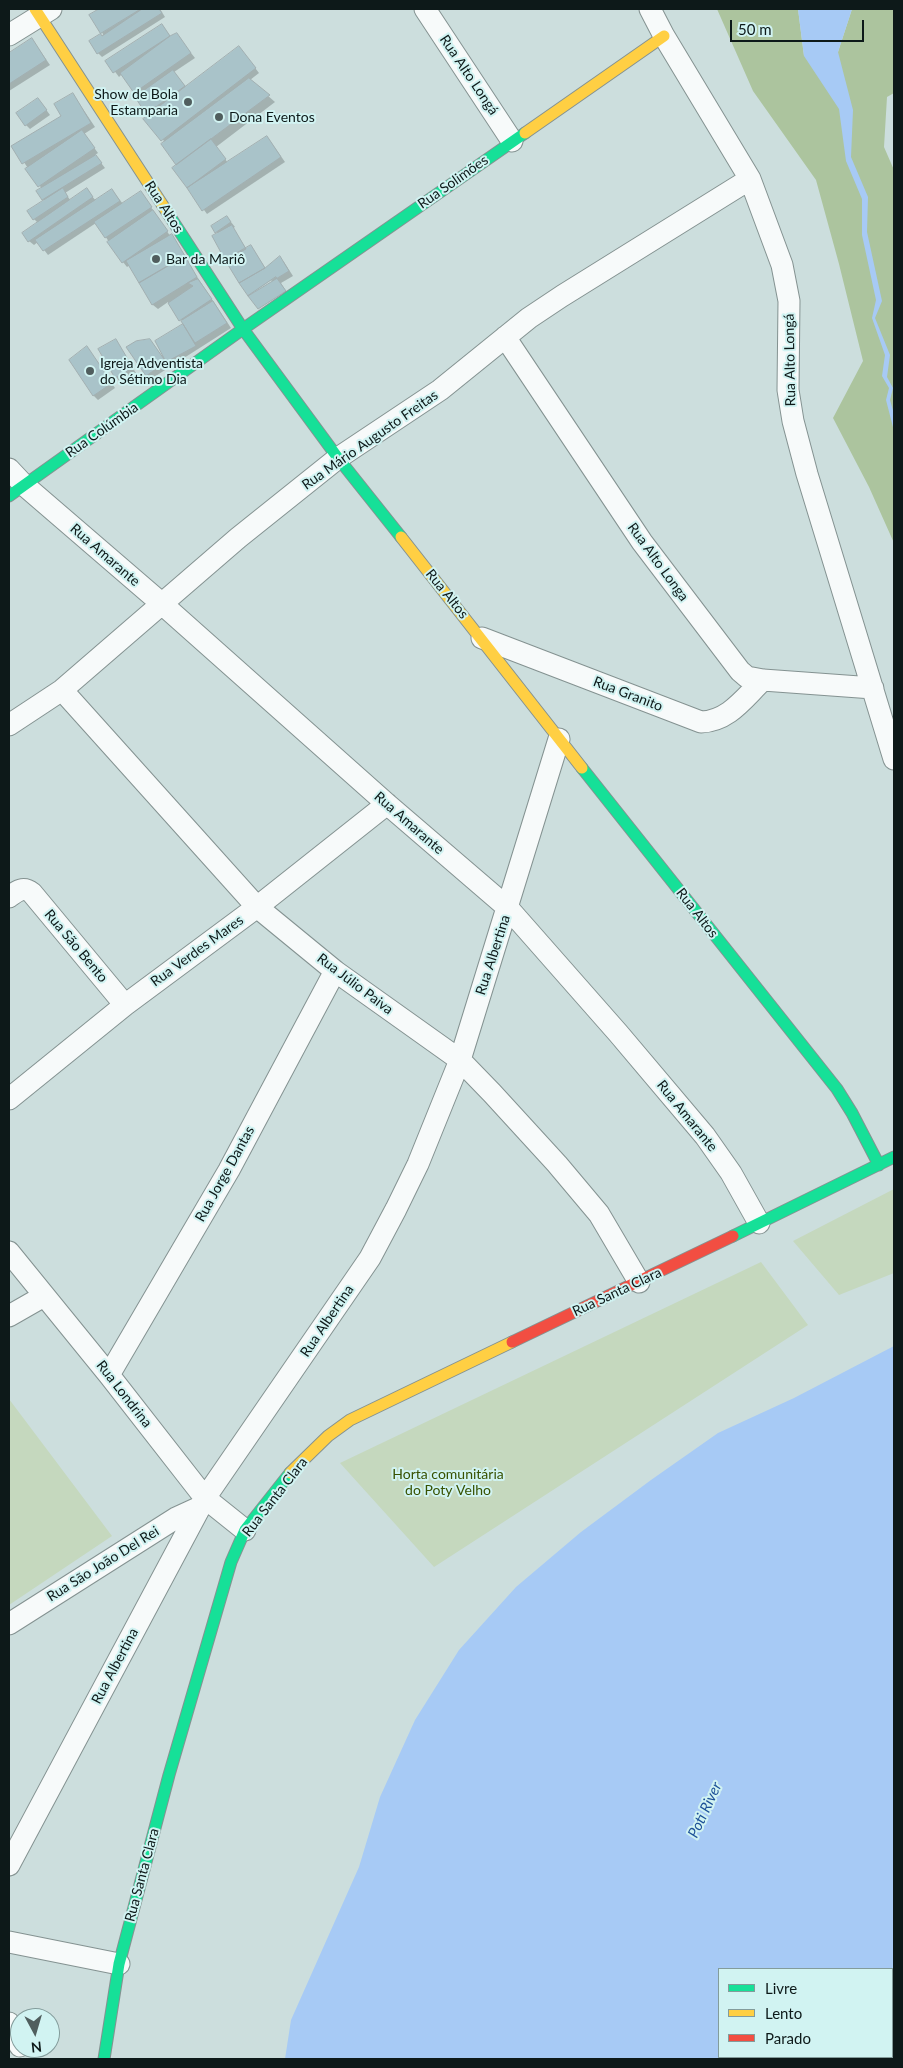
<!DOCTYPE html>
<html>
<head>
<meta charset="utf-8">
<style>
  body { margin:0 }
  #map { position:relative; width:903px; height:2068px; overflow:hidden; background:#ccdedd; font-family:Lato,sans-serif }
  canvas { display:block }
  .frame { position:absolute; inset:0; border:10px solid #0d1919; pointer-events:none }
  .legend { position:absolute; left:718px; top:1968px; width:175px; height:90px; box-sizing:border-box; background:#d1f3f2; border:1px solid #839c9b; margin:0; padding:6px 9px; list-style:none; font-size:15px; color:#0d1919 }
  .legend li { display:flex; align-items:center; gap:10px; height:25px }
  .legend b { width:25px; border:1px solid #839c9b }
  .north { position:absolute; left:10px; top:2008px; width:50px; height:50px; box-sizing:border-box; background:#d1f3f2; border:1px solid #839c9b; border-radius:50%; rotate:174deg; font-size:14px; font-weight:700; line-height:20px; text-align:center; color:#0d1919 }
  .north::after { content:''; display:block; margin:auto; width:18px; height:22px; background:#505e5e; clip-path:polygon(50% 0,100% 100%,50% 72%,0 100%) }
  .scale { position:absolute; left:730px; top:20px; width:134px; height:22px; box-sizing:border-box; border:2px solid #0d1919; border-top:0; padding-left:6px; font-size:15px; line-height:18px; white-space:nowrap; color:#0d1919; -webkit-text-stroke:4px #d1f3f2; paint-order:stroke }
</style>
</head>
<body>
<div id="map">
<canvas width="903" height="2068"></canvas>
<div class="frame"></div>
<ul class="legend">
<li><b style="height:6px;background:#16e098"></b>Livre</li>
<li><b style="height:6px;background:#ffcf43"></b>Lento</li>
<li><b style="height:6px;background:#f24e42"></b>Parado</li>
</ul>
<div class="north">N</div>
<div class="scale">50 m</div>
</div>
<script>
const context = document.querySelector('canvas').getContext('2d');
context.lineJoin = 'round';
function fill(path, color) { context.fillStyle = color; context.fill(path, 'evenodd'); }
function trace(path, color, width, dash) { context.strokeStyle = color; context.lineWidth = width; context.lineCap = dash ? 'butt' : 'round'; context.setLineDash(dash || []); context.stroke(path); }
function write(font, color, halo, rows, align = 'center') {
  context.font = font + ' Lato,sans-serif'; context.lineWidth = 4; context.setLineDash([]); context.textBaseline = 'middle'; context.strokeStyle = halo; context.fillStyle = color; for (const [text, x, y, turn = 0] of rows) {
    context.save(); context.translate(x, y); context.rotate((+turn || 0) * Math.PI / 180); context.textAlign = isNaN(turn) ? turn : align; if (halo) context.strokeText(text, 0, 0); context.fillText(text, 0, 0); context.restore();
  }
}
fill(new Path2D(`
  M894 1189V1273L839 1295 793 1241Z
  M761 1262 808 1325 434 1567 340 1463Z
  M9 1399 112 1536 9 1605Z`), '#c5d8be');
fill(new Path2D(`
  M717 9H798L804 56 838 52 852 9H894V93L887 97 884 147 894 170V543L869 487 833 418 863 361 839 264 816 180 753 91Z`), '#acc49e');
fill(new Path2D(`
  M798 9H852L838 52 853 110 851 157 868 197 867 232 882 301 875 318 890 355 887 377 893 388 890 400 894 414V431L886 400 889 388 882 376 885 355 872 318 876 300 862 235V199L846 161 839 109 804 56Z
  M894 1346V2059H285L291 2020 359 1867 380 1797 415 1720 459 1650 516 1587 581 1532 651 1480 718 1433 794 1398ZM719 1969H892V2057H719Z`), '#a7caf5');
fill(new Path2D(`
  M102 9H160L165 17 102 57 98 53 103 34 91 16Z
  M162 26 171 37 177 35 195 58 174 72 186 87 243 52 259 73 250 80 275 102 216 147 228 163 271 142 285 162 207 214 174 169 179 165 163 145 165 143 138 96 122 74 119 77 107 61Z
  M32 39 50 65 9 91V54Z
  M73 94 95 127 84 134 98 153 95 155 105 168 65 193 71 201 87 190 96 201 112 190 123 204 141 192 231 328 151 379 147 375 150 340 162 356 185 324 168 302 158 309 153 305 130 265 127 267 123 262 96 223 48 255 38 242 34 245 29 241 38 223 34 219 45 202 43 199 42 189 13 146 62 116Z
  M42 104 50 115 30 129 26 125Z
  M227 217 235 227 233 228 247 250 251 246 266 269 280 258 284 262 293 276 281 283 289 296 216 232Z
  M116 341 136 373 120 382 116 377Z
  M87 347 115 388 98 400 93 395Z`), '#0003');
const building = new Path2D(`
  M99 9H142L102 36 89 15Z
  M141 9H159L162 13 97 54 89 41Z
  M162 24 170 36 113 73 105 61Z
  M177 33 191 53 134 93 120 73 170 36Z
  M32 38 46 60 9 84V53Z
  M239 46 256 68 161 141 143 119Z
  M173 70 185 86 146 114 135 97Z
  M249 78 270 95 176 165 161 144Z
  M73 93 91 123 22 164 11 146 61 116 54 104Z
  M38 98 47 110 25 126 16 113Z
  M82 130 95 148 38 187 25 169Z
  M267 136 281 157 202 211 187 188Z
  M211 139 226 159 187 188 172 168Z
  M96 155 102 163 42 200 36 191Z
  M63 188 68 197 33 220 27 211Z
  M87 188 93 197 28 242 22 233Z
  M112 189 120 201 43 251 35 240Z
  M141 191 152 207 105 238 94 222Z
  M153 210 168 231 122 263 107 242Z
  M227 216 231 222 215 233 211 226Z
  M232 225 246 249 225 260 212 236Z
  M172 234 185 256 139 283 126 261Z
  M251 245 265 268 239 283 225 260Z
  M185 256 197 277 152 305 139 283Z
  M280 256 289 271 248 296 239 283 265 268Z
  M276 277 286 291 258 309 248 296Z
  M198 279 212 299 179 321 168 303 193 286 188 283Z
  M213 301 227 323 195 343 181 321Z
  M183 324 196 346 166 362 155 341Z
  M116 339 133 368 115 378 98 349Z
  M150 339 166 362 146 376 126 347 136 341Z
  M87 346 112 383 93 396 69 360Z`);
fill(building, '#a9c3c9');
trace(building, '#a2afb1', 1);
const street = new Path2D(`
  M425 9 512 141
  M650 9 664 36 750 179 782 265 789 301 788 390 793 421 807 474 894 759
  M9 35 51 9
  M505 337 642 542 740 671 747 677 763 680 873 688
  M9 469 24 485 161 603 387 804 508 908 618 1033 705 1136 731 1173 759 1223
  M482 638 701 722C729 721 744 698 763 680
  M62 690 257 907 335 971 460 1060 492 1093 557 1164 599 1214 639 1282
  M9 725 62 690 238 538 338 458 440 390 529 318 562 296 750 179
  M9 897C17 891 23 886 32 893L125 1005
  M9 1099 125 1005 257 907 387 804
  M9 1252 109 1375 205 1498 245 1530
  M9 1316 44 1296
  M109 1375 229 1170 335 971
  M9 1624 176 1518 200 1507
  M9 1865 205 1498 370 1258 396 1209 418 1164 460 1060 559 739
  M9 1942 119 1964
  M9 2023 20 2046`);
const fast = new Path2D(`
  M169 215 243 329 338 458 401 537
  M9 496 243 329 525 133
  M582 768 837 1089 852 1113 879 1165
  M733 1236 894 1157
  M104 2059 119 1964 169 1775 231 1562 245 1530 290 1473`);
const slow = new Path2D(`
  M35 9 169 215
  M525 133 664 36
  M401 537 582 768
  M290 1473 328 1436 350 1420 512 1342`);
const jam = new Path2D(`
  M512 1342 733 1236`);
trace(street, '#849291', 23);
trace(fast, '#849291', 13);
trace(slow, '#849291', 13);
trace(jam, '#849291', 13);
trace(street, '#f7fafa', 21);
trace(fast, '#16e098', 11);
trace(slow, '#ffcf43', 11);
trace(jam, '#f24e42', 11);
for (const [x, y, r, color] of [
  [188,102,5,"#505e5e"],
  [219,117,5,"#505e5e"],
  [156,259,5,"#505e5e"],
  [90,371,5,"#505e5e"]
]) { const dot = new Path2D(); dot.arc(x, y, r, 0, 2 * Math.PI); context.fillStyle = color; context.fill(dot); trace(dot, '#d1f3f2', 2); }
write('14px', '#0d1919', '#d1f3f2', [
  ["Rua Alto Longá",469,75,56],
  ["Rua Solimões",453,182,-35],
  ["Rua Altos",164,207,57],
  ["Rua Alto Longá",790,360,-91],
  ["Rua Colúmbia",102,430,-35],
  ["Rua Mário Augusto Freitas",370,440,-35],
  ["Rua Amarante",105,555,41],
  ["Rua Alto Longa",658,562,54],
  ["Rua Altos",447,594,51],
  ["Rua Granito",628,694,21],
  ["Rua Amarante",409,823,41],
  ["Rua Altos",697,913,52],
  ["Rua São Bento",76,946,50],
  ["Rua Verdes Mares",197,951,-36],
  ["Rua Albertina",493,955,-72],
  ["Rua Júlio Paiva",355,984,37],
  ["Rua Amarante",687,1116,51],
  ["Rua Jorge Dantas",225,1174,-61],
  ["Rua Santa Clara",617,1292,-25],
  ["Rua Albertina",327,1321,-56],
  ["Rua Londrina",124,1394,52],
  ["Rua Santa Clara",275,1497,-52],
  ["Rua São João Del Rei",103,1564,-32],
  ["Rua Albertina",115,1666,-62],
  ["Rua Santa Clara",142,1875,-75]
]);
write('14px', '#0d1919', '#d1f3f2', [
  ["Show de Bola",178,94,"right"],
  ["Estamparia",178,110,"right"],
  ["Dona Eventos",229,117],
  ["Bar da Mariô",166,259],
  ["Igreja Adventista",100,363],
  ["do Sétimo Dia",100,379]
], 'left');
write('14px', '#375100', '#d1f3f2', [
  ["Horta comunitária",448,1474],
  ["do Poty Velho",448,1490]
]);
write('italic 15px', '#1d5198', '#d1f3f2', [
  ["Poti River",705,1810,-65]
]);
</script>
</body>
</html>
